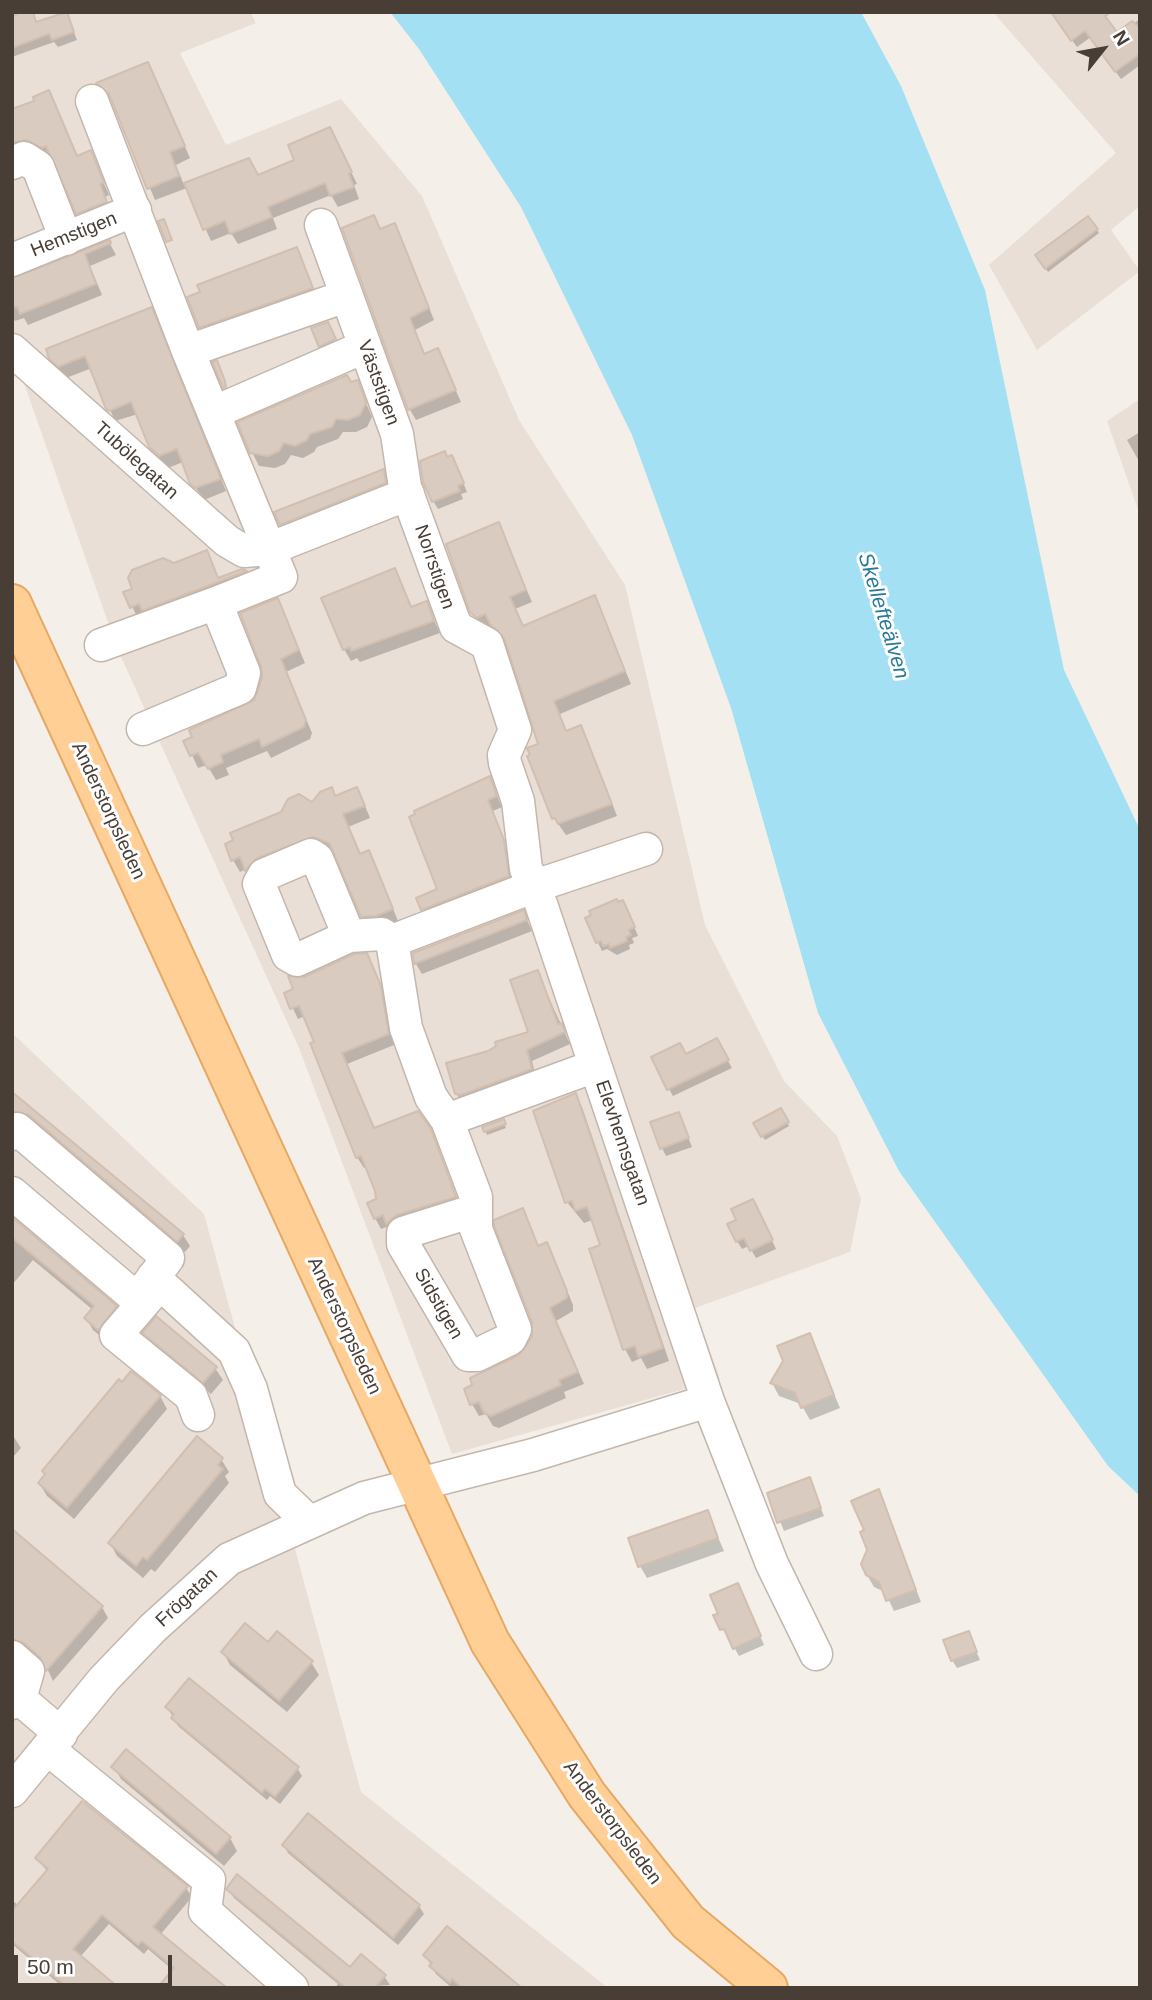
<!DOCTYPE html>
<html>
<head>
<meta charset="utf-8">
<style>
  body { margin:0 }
  #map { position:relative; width:1152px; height:2000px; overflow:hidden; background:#f4efe8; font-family:Helvetica,sans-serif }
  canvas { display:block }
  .frame { position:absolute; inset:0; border:14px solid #483e36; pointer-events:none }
  .north { position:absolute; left:1068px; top:14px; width:70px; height:70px; -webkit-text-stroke:5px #fff; paint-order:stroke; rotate:59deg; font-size:19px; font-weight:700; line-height:28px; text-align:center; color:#483e36 }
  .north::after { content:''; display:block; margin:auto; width:24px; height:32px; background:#483e36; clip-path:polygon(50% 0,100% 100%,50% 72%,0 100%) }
  .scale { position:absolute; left:14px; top:1955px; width:158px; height:32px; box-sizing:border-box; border:4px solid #483e36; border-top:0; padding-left:9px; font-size:21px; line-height:24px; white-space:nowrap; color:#483e36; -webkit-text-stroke:5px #fff; paint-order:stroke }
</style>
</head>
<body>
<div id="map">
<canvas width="1152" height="2000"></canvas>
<div class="frame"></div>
<div class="north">N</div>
<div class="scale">50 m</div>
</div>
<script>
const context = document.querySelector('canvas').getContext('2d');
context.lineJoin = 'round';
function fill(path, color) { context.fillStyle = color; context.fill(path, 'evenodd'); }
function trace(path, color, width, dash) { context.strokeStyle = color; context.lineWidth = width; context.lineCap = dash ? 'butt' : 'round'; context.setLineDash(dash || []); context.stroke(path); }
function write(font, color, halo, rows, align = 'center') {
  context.font = font + ' Helvetica,sans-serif'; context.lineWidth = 6; context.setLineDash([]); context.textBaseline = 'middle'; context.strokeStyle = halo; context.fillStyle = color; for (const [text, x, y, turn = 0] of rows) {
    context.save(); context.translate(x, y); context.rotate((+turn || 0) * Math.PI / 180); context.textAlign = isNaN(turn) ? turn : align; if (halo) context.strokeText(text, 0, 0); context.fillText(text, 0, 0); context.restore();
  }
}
fill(new Path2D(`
  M12 12H250L256 23 180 53 226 145 341 99 422 196 519 420 625 585 705 925 784 1081 837 1136 861 1199 850 1252 695 1308 720 1379 452 1454 299 1048 117 648 12 349Z
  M993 12H1140V206L1111 230 1140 271 1037 350 989 265 1116 153Z
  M1140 399V515L1107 421Z
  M12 1033 204 1214 361 1792 608 1988H12Z`), '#e9dfd6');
fill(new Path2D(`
  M390 12H861L901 86 985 290 1064 670 1140 830V1496L1108 1466 899 1171 818 1013 731 708 632 435 521 207 419 49Z`), '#a3e0f3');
fill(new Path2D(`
  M32 12 37 23 66 13 77 40 58 47 54 42 12 57V18Z
  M1052 12 1116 35 1140 19V65L1121 79 1091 37 1077 47Z
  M154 77 190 158 176 165 184 185 248 160 257 177 336 141 357 184 354 185 359 199 338 207 331 195 273 218 277 229 238 244 231 233 211 241 187 188 155 200 115 104 98 84Z
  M49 92 78 157 90 152 109 195 105 197 112 214 85 226 54 158 12 160V112L37 102Z
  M1088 218 1099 233 1048 272 1037 256Z
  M381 231 401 237 434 320 415 330 425 355 437 350 461 402 416 420 409 408Z
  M109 242 116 255 90 266 102 295 28 325 24 318 15 321 12 315V278Z
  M296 249 319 301 208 340 200 327Z
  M158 322 226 491 204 500 192 483 183 462 168 468 158 460 138 414 115 421 92 368 66 378 51 358Z
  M328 324 335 343 322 349 320 346Z
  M357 382 372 417 367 427 356 432H343L338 439 317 447 314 452 303 458 291 455 285 464 275 468 259 466 252 452Z
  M1140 432V463L1127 440Z
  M447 458 456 465 467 492 461 494 463 499 438 509 433 501Z
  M383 471 390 483 392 496 288 537 281 524Z
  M498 524 532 602 515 609 524 628 594 598 631 684 560 714 567 732 580 727 587 739 617 816 566 835 554 818 529 757 540 745 509 646 492 626 485 629 479 624 472 611Z
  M206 552 219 580 245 571 251 581 138 619 126 593 174 565Z
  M395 570 412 609 426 603 440 633 360 662 357 658 351 661 344 649Z
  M278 600 305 663 286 672 312 733 310 739 271 758 267 751 226 768 229 775 216 780 207 765 198 768 186 742 256 701 264 678Z
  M489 778 502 807 493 811 508 853 514 887 429 920 423 909 440 890Z
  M331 789 336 797 356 789 363 801 370 818 348 827 361 856 368 853 375 864 398 921 370 928 336 854 321 848 253 881 246 869 240 872 233 860Z
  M627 910 638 936 632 938 634 943 629 945 630 949 617 955 607 949 602 951 587 919Z
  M523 912 532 931 422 974 416 964 414 954Z
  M366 955 386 998 394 1045 347 1064 375 1130H429L461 1208 393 1233 389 1226 381 1229 375 1218 378 1200 367 1166 364 1168 357 1157 305 1016 298 1019 286 994 295 990 304 979Z
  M537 972 570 1044 532 1061 537 1081 463 1104 456 1093 489 1053 531 1034Z
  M716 1040 732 1068 673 1096 669 1089 685 1056Z
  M12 1094 183 1235 190 1246 185 1252 37 1126 12 1128Z
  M575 1095 582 1107 669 1361 647 1369 641 1358 632 1362 625 1349 602 1247 593 1220 584 1223 567 1202Z
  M780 1110 789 1126 765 1140 755 1124Z
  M503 1121 506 1128 487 1135 484 1128Z
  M682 1122 692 1147 666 1156 662 1148Z
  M757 1209 776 1249 756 1258 749 1246 742 1249 737 1241Z
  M523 1211 539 1247 546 1244 553 1256 573 1305V1311L556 1321 584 1384 564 1392 566 1398 499 1428 493 1426 486 1414 479 1416 472 1404 520 1356 533 1337Z
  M12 1218 115 1307 122 1319 106 1341 93 1330 86 1318 93 1310 33 1260 12 1285Z
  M144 1333 215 1368 223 1380 211 1394 152 1345Z
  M809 1335 840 1408 810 1420 801 1404 779 1396 772 1383Z
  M160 1396 167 1409 74 1519 47 1496 40 1484Z
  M12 1434 21 1448 12 1458Z
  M221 1459 229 1472 225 1476 229 1483 155 1572 151 1569 143 1578 117 1556 110 1543Z
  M809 1480 824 1516 784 1531 769 1494Z
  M878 1492 921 1602 894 1611 885 1592 874 1587 867 1575 866 1531Z
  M707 1512 724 1551 647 1578 640 1566Z
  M12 1532 102 1607 108 1618 53 1681 46 1666 32 1654 12 1647Z
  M742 1593 764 1645 739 1656 716 1616Z
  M968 1633 980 1660 957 1668 952 1660Z
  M268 1644 311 1662 319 1675 287 1712 230 1665 223 1652Z
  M167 1707 297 1768 302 1776 280 1804 270 1796 267 1800 178 1726Z
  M114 1767 230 1838 237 1851 224 1866 121 1779Z
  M309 1815 419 1906 424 1914 398 1945 288 1853 284 1845Z
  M37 1859 186 1888 192 1897 160 1935 224 1988 174 1971 148 1949 144 1954 109 1924 80 1957 113 1988H64L12 1944V1900L19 1906 48 1872Z
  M228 1889 350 1970 384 1976 390 1985 335 1988 338 1984 234 1898Z
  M425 1955 519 1988H452L436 1974Z`), '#0003');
const building = new Path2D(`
  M22 12H33L36 22 67 12 74 32 52 40 49 34 12 48V16Z
  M1051 12H1111L1105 16 1117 32 1132 21 1140 28V54L1115 72 1085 31 1071 41Z
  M148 62 185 146 170 152 179 176 147 189 109 94 96 83Z
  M49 90 77 156 91 150 104 183 100 184 107 202 76 214 46 146 42 148 26 140 12 143V109L34 101 33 97Z
  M330 127 352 172 349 174 354 187 330 196 325 183 268 207 272 217 230 234 225 221 203 230 184 183 249 158 258 175 294 160 288 145Z
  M374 215 380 229 395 223 429 308 410 318 424 354 438 348 456 390 408 410 342 228Z
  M1088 216 1098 229 1045 269 1035 255Z
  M164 219 172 240 166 242 158 221Z
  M110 240 111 243 85 254 96 284 20 314 17 307 12 308V278Z
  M297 247 313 288 199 328 187 297 200 292 197 285Z
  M152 307 221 479 195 488 190 484 177 449 159 456 149 447 131 402 109 411 106 409 85 356 58 367 49 359 46 349Z
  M328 322 336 339 319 347 311 328Z
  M217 360 225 381 226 387 223 388 212 362Z
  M347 375 351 382 358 380 366 403 360 415 348 420 336 419 332 427 310 434 307 440 295 446 284 443 279 451 268 456 250 453 237 422Z
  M445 451 447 457 452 455 464 483 458 486 460 491 432 502 423 482 420 461Z
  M384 469 386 483 280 525 274 512Z
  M499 522 526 590 510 597 523 626 595 595 625 671 554 701 566 731 581 725 612 804 558 824 555 818 552 819 527 756 530 755 527 748 538 744 504 638 490 624 485 614 477 618 470 612 446 544Z
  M207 550 218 578 242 569 247 571 142 611 139 604 130 608 123 592 132 589 128 578 132 570 163 558 174 563Z
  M395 568 411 607 427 601 434 621 351 651 350 647 343 650 321 598Z
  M278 598 299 650 281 659 306 720 304 727 262 747 259 739 221 755 223 762 208 769 198 753 190 756 183 741 192 737 189 730 254 700 262 678 261 667 240 613Z
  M490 776 497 796 488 800 504 840 509 876 421 910 416 898 437 889 409 817 415 814 414 811Z
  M332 787 335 796 357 787 365 806 343 814 360 854 369 850 393 909 376 916 361 917 329 843 313 837 257 858 245 871 240 857 231 861 225 844 233 840 230 833 281 812 288 799 299 794 312 802 320 792Z
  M617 899 618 902 623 900 635 927 629 930 631 935 626 937 627 941 610 948 609 944 603 946 601 941 596 943 585 918 591 915 589 911Z
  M524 910 527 920 414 964 413 953Z
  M367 953 381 986 389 1034 342 1053 374 1128 418 1111 431 1129 456 1197 397 1215 386 1224 383 1215 374 1219 367 1203 376 1199 375 1191 361 1156 356 1158 310 1043 314 1042 299 1006 290 1009 284 993 293 989 288 976 304 977 354 954Z
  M538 970 558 1024 562 1023 565 1032 527 1050 532 1069 461 1095 455 1094 446 1063 488 1051 496 1046 495 1042 528 1032 510 980Z
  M717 1038 729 1060 667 1090 651 1057 680 1043 686 1054Z
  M12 1092 184 1234 177 1242 29 1115 12 1111Z
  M576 1093 663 1348 638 1357 635 1346 623 1350 589 1249 600 1245 587 1207 575 1211 572 1201 565 1203 533 1111Z
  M781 1108 789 1122 761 1137 753 1123Z
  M679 1112 689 1138 660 1149 650 1122Z
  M504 1119 506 1124 484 1132 482 1127Z
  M753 1199 773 1240 750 1251 744 1238 736 1242 727 1224 736 1220 731 1209Z
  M523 1208 538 1246 547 1242 567 1291V1298L550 1308 578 1372 559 1380 561 1385 491 1416 484 1413 479 1402 470 1405 464 1389 472 1385 470 1378 519 1355 532 1337V1322L494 1226V1220Z
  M12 1217 117 1306 98 1330 84 1318 94 1306 12 1238Z
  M156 1316 217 1367 203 1383 142 1333Z
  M810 1333 834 1395 801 1408 795 1393 770 1383 783 1361 777 1346Z
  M131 1371 161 1395 67 1508 38 1483 45 1474 42 1471 119 1379 122 1382Z
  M197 1436 223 1458 218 1465 223 1469 147 1560 143 1557 136 1566 108 1543Z
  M810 1477 821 1508 777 1523 767 1493Z
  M879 1489 916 1590 886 1601 879 1582 866 1575 861 1564 867 1550 860 1532 864 1530 851 1501Z
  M708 1510 718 1538 638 1567 628 1538Z
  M12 1529 103 1606 46 1671 40 1657 24 1643 12 1639Z
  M738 1583 761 1636 733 1649 724 1629 720 1630 713 1615 718 1614 710 1595Z
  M245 1623 268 1642 277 1631 313 1661 279 1701 221 1652Z
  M969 1631 977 1652 951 1661 943 1640Z
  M189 1678 299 1767 275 1797 265 1789 262 1793 171 1718 174 1714 165 1707Z
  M126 1749 231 1837 216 1854 111 1767Z
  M82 1801 188 1886 153 1927 227 1988H157L174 1968 142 1941 138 1945 102 1915 73 1949 119 1988H68L12 1941V1911L48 1869 35 1858Z
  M308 1813 420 1905 393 1938 282 1845Z
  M237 1874 350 1967 361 1954 386 1975 375 1988H346L226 1889Z
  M447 1926 522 1988H462L452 1979 450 1983 429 1966 432 1963 423 1955Z`);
fill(building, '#d9cbc0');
trace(building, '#d2bfb0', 2);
const minor = new Path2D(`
  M92 101 188 351 281 577 216 603
  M12 163 24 158 38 167 66 239
  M12 260 135 210
  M12 350 227 541 244 551 269 549 408 494
  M188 351 346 296
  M215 412 364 347
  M101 645 216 603 244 673 240 688 143 729
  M349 936 317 859 311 855 264 875 259 884 288 955 297 960 349 936 382 934 392 941 406 1028 431 1097 447 1120 476 1197V1229L515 1329 510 1339 477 1355H468L403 1244V1233L476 1210
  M392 941 535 886 646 849
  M447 1120 595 1066
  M12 1134 17 1129 168 1258 137 1299 12 1193
  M153 1277 234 1351 251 1389 280 1494 309 1522
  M158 1286 116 1335 191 1396 198 1415
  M708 1401 772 1564 816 1654
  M12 1657 28 1671 20 1699 12 1703
  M20 1699 61 1734
  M48 1749 209 1880 205 1911 292 1988
  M12 1791 104 1679 153 1628 229 1559 364 1498 533 1455 708 1401 535 886 526 869 518 801 505 763 504 755 515 730 487 644 456 627 405 487 397 434 321 225`);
const major = new Path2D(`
  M12 604 490 1642 587 1795 688 1922 768 1988`);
trace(minor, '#c3b7ad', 35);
trace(major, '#e7a863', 42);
trace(minor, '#fff', 32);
trace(major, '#ffcf96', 38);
write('19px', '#483e36', '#fff', [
  ["Hemstigen",74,235,-22],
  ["Väststigen",378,383,70],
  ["Tubölegatan",136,461,42],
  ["Norrstigen",434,567,71],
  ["Anderstorpsleden",108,811,65],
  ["Elevhemsgatan",622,1143,71],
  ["Sidstigen",438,1304,60],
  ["Anderstorpsleden",344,1326,65],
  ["Frögatan",187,1598,-43],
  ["Anderstorpsleden",612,1823,53]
]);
write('italic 21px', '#277b97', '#fff', [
  ["Skellefteälven",883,616,73]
]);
</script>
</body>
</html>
